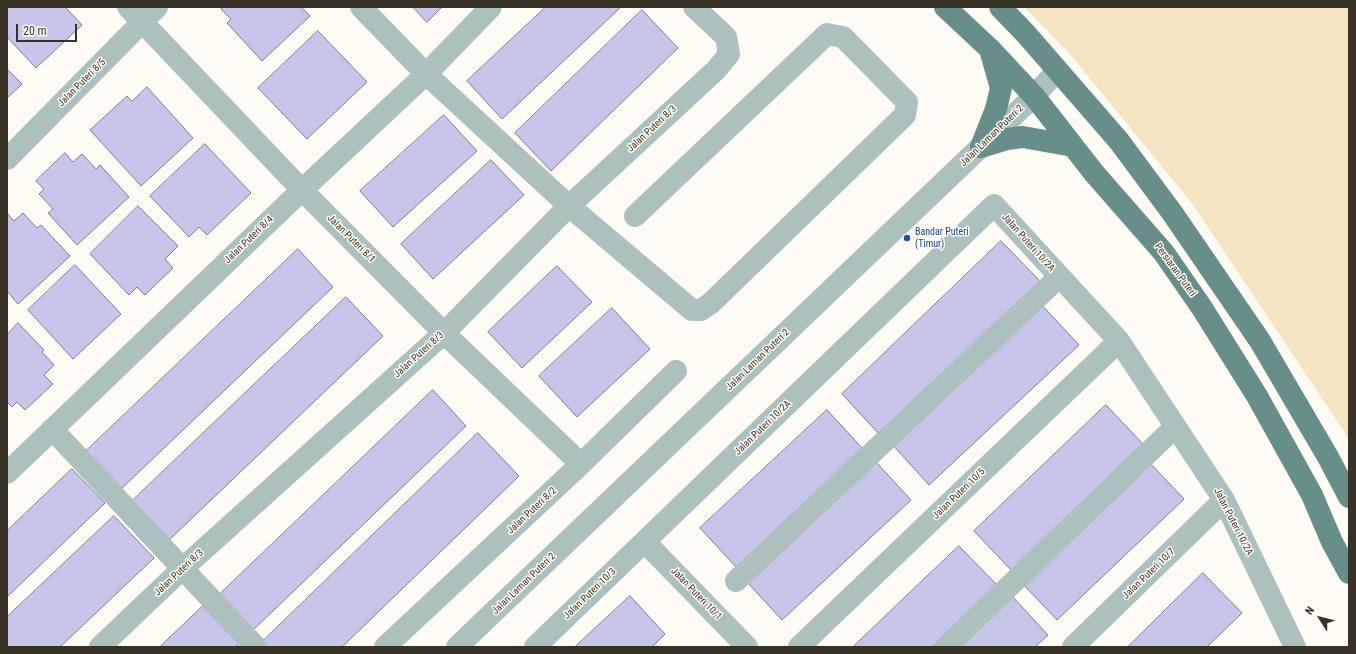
<!DOCTYPE html>
<html>
<head>
<meta charset="utf-8">
<style>
  body { margin:0 }
  #map { position:relative; width:1356px; height:654px; overflow:hidden; background:#fefbf4; font-family:"Roboto Condensed",sans-serif }
  canvas { display:block }
  .frame { position:absolute; inset:0; border:8px solid #383226; pointer-events:none }
  .north { position:absolute; left:1300px; top:598px; width:40px; height:40px; -webkit-text-stroke:3px #fefbf4; paint-order:stroke; rotate:306deg; font-size:11px; font-weight:700; line-height:16px; text-align:center; color:#383226 }
  .north::after { content:''; display:block; margin:auto; width:14px; height:18px; background:#383226; clip-path:polygon(50% 0,100% 100%,50% 72%,0 100%) }
  .scale { position:absolute; left:16px; top:24px; width:61px; height:18px; box-sizing:border-box; border:2px solid #383226; border-top:0; padding-left:5px; font-size:12px; line-height:14px; white-space:nowrap; color:#383226; -webkit-text-stroke:3px #fefbf4; paint-order:stroke }
</style>
</head>
<body>
<div id="map">
<canvas width="1356" height="654"></canvas>
<div class="frame"></div>
<div class="north">N</div>
<div class="scale">20 m</div>
</div>
<script>
const context = document.querySelector('canvas').getContext('2d');
context.lineJoin = 'round';
function fill(path, color) { context.fillStyle = color; context.fill(path, 'evenodd'); }
function trace(path, color, width, dash) { context.strokeStyle = color; context.lineWidth = width; context.lineCap = dash ? 'butt' : 'round'; context.setLineDash(dash || []); context.stroke(path); }
function write(font, color, halo, rows, align = 'center') {
  context.font = font + ' "Roboto Condensed",sans-serif'; context.lineWidth = 3; context.setLineDash([]); context.textBaseline = 'middle'; context.strokeStyle = halo; context.fillStyle = color; for (const [text, x, y, turn = 0] of rows) {
    context.save(); context.translate(x, y); context.rotate((+turn || 0) * Math.PI / 180); context.textAlign = isNaN(turn) ? turn : align; if (halo) context.strokeText(text, 0, 0); context.fillText(text, 0, 0); context.restore();
  }
}
fill(new Path2D(`
  M1024 7H1349V441L1345 433 1191 202 1069 53Z`), '#f4e4c1');
const building = new Path2D(`
  M7 7H65L82 25 36 68 7 37Z
  M223 7H301L310 16 262 61 227 23 231 19 221 9Z
  M413 7H442L427 22Z
  M546 7H621L502 119 467 81Z
  M642 10 678 48 551 171 515 133Z
  M318 31 367 82 307 139 258 88Z
  M7 69 22 84 7 98Z
  M147 87 193 138 141 186 90 130 127 96 132 101Z
  M444 115 477 151 393 227 360 191Z
  M205 144 251 193 207 235 199 227 189 237 150 196Z
  M65 153 73 162 82 154 96 169 100 165 129 197 77 245 48 213 53 209 39 194 44 189 36 181Z
  M491 160 524 195 433 279 401 244Z
  M138 206 178 246 165 259 173 268 145 295 137 287 129 295 90 254Z
  M7 213 14 221 23 213 37 228 41 225 70 256 18 304 7 291Z
  M1001 241 1040 281 880 435 842 394Z
  M298 249 333 287 119 491 83 454Z
  M75 265 121 314 73 359 28 310Z
  M557 266 592 302 522 368 488 332Z
  M346 297 383 336 167 542 130 503Z
  M1040 303 1079 345 929 485 890 442Z
  M612 308 650 349 577 417 539 376Z
  M18 323 44 350 42 352 54 365 44 375 53 384 25 410 17 402 12 407 7 402V335Z
  M433 390 466 426 251 632 217 597Z
  M1106 405 1143 444 1011 570 974 531Z
  M827 410 864 450 737 568 700 528Z
  M478 433 519 476 342 647H267L262 642Z
  M876 462 911 500 782 620 747 582Z
  M1149 462 1184 499 1057 620 1022 583Z
  M72 469 105 503 7 597V531Z
  M114 516 154 558 60 647H7V617Z
  M959 546 997 585 933 647H853Z
  M1203 573 1242 613 1207 647H1128Z
  M1011 595 1048 635 1035 647H956Z
  M630 596 665 634 652 647H575Z
  M203 606 239 644 236 647H160Z`);
fill(building, '#c7c5ea');
trace(building, '#7c7a99', 1);
trace(new Path2D(`
  M128 7 302 190 444 333 581 464
  M361 7 426 74 569 206 692 310H701L711 303 905 115 907 102 843 37 827 34 635 216
  M7 159 157 7
  M52 429 256 647
  M7 473 302 190 426 74 491 7
  M645 542 747 647
  M736 581 1059 277
  M100 647 182 569 444 333 569 206 717 69 729 54 726 37 694 7
  M385 647 581 464 676 371
  M457 647 1034 96 1057 71
  M535 647 994 205 1119 341 1224 500 1295 647
  M799 647 1119 341
  M946 647 1175 427
  M1073 647 1224 500`), '#acc0bd', 22);
trace(new Path2D(`
  M945 7 990 49 1034 96 1094 173 1164 253 1202 308 1257 396 1312 495 1332 542 1349 573
  M1000 7 1026 34 1119 141 1173 214 1260 341 1328 457 1349 497
  M981 147 996 109 1001 88 991 53
  M981 147 1007 139 1023 137 1073 146`), '#678e89', 22);
for (const [x, y, r, color] of [
  [907,238,4,"#1a4fb4"]
]) { const dot = new Path2D(); dot.arc(x, y, r, 0, 2 * Math.PI); context.fillStyle = color; context.fill(dot); trace(dot, '#fefbf4', 1.5); }
write('10px', '#383226', '#fefbf4', [
  ["Jalan Puteri 8/5",82,83,-45],
  ["Jalan Puteri 8/3",652,129,-43],
  ["Jalan Laman Puteri 2",992,136,-44],
  ["Jalan Puteri 8/1",351,239,45],
  ["Jalan Puteri 8/4",249,240,-44],
  ["Jalan Puteri 10/2A",1028,243,48],
  ["Persiaran Puteri",1175,270,54],
  ["Jalan Puteri 8/3",419,355,-42],
  ["Jalan Laman Puteri 2",758,360,-44],
  ["Jalan Puteri 10/2A",763,428,-44],
  ["Jalan Puteri 10/5",959,494,-44],
  ["Jalan Puteri 8/2",532,511,-43],
  ["Jalan Puteri 10/2A",1233,522,63],
  ["Jalan Puteri 8/3",179,573,-43],
  ["Jalan Puteri 10/7",1149,574,-44],
  ["Jalan Laman Puteri 2",524,584,-44],
  ["Jalan Puteri 10/3",590,594,-44],
  ["Jalan Puteri 10/1",696,594,46]
]);
write('10px', '#164399', '#fefbf4', [
  ["Bandar Puteri",915,232],
  ["(Timur)",915,244]
], 'left');
</script>
</body>
</html>
